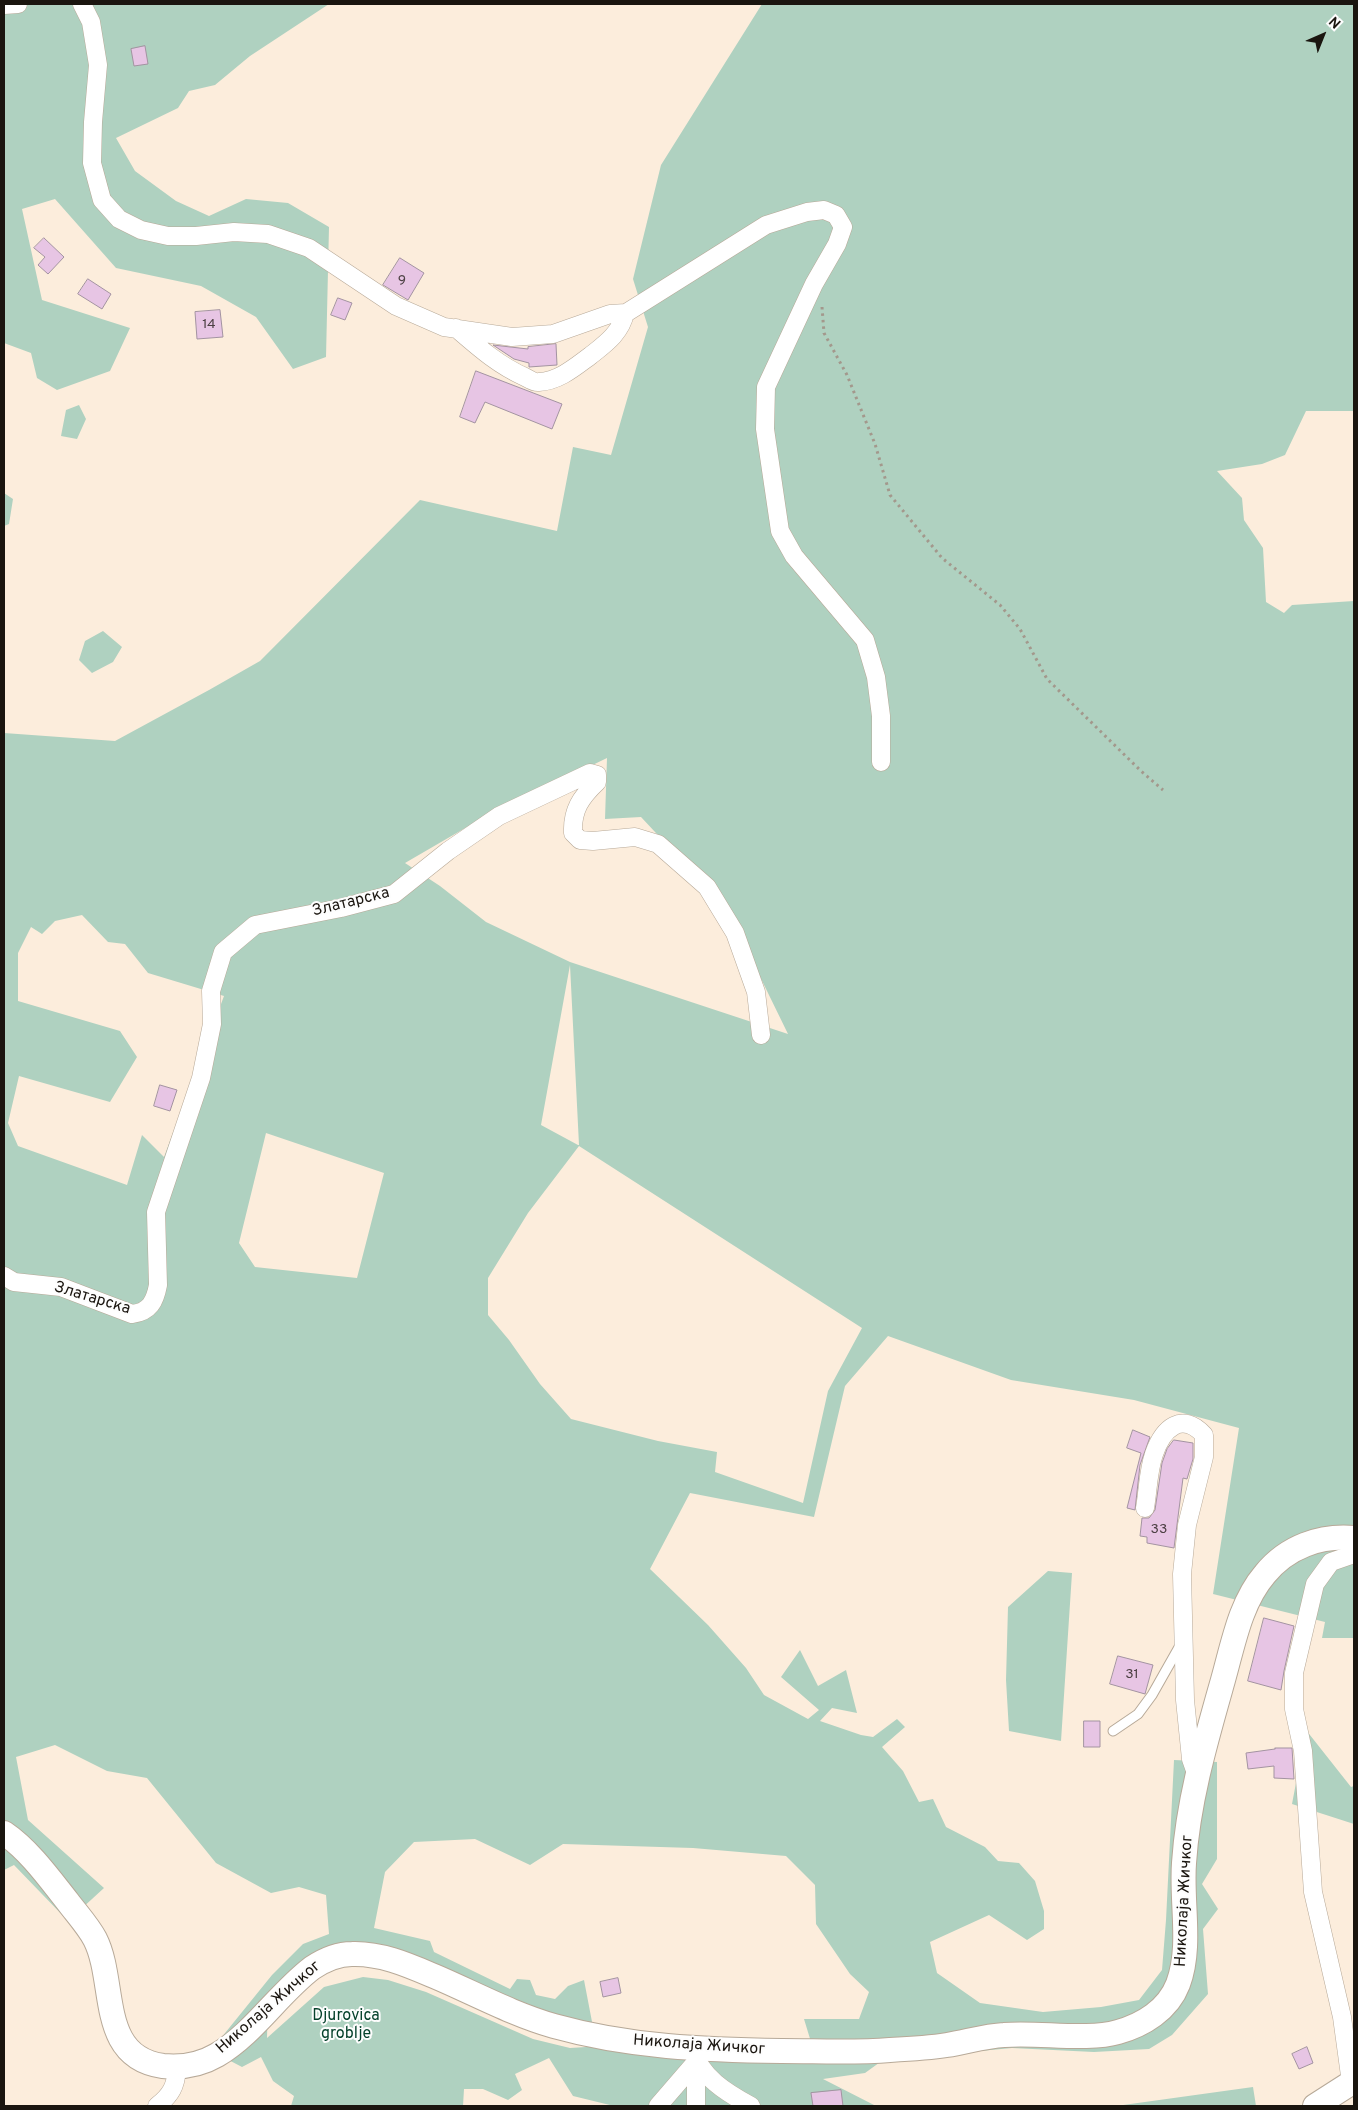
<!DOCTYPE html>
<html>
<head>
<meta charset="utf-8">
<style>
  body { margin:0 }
  #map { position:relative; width:1358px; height:2110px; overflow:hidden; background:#fceddc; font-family:Overpass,sans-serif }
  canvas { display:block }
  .frame { position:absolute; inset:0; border:5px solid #1a150f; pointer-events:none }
  .north { position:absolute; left:1298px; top:10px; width:50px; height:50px; -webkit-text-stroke:4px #fdfdfd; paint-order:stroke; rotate:44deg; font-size:14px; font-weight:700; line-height:20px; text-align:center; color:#1a150f }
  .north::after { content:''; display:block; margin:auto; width:18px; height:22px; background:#1a150f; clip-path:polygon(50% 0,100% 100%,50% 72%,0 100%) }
</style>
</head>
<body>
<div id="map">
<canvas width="1358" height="2110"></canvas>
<div class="frame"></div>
<div class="north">N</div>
</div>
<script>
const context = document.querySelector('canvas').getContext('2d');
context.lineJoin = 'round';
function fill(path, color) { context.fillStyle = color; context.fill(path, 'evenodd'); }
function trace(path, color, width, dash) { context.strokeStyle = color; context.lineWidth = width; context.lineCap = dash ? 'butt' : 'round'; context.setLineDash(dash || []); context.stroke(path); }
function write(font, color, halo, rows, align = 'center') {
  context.font = font + ' Overpass,sans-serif'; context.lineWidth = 4; context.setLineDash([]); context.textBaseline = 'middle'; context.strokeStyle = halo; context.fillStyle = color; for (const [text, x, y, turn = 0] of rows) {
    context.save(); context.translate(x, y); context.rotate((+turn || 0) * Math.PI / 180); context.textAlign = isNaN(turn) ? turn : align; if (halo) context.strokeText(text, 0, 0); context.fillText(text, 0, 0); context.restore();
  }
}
fill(new Path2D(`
  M4 4H329L250 56 215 85 189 91 178 108 116 138 135 171 176 201 209 216 246 199 288 203 329 227 326 357 293 369 256 317 201 286 116 268 55 199 22 209 42 300 130 328 110 371 57 390 37 378 31 353 4 343Z
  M762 4H1354V411H1306L1285 455 1262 464 1217 471 1242 498 1244 520 1263 548 1266 602 1284 613 1292 605 1354 601V1638H1322L1325 1622 1213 1594 1239 1428 1134 1400 1011 1380 888 1336 845 1386 814 1517 690 1493 650 1569 708 1625 746 1668 764 1695 808 1719 819 1710 781 1677 800 1650 818 1686 846 1670 857 1713 832 1708 820 1721 861 1735 873 1737 897 1719 905 1727 882 1747 903 1771 919 1802 933 1799 946 1827 985 1847 998 1861 1019 1863 1035 1881 1044 1911V1929L1027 1940 989 1915 930 1942 937 1973 980 2003 1043 2012 1101 2007 1139 2000 1162 1970 1166 1920 1174 1760 1217 1762V1859L1202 1884 1218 1909 1203 1929 1208 1994 1172 2035 1149 2049 1094 2052 1012 2048 883 2060 865 2073 823 2079 876 2106H614L573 2096 549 2058 515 2074 522 2090 508 2100 483 2089H464L463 2106H291L294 2096 273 2081 261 2057 242 2067 221 2056V2038L272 1975 303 1944 329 1934 326 1895 299 1887 271 1893 216 1863 147 1778 107 1771 55 1745 16 1757 28 1820 104 1888 68 1921 14 1865 4 1870V733L115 741 209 690 260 661 420 500 557 531 573 447 611 455 648 327 633 279 661 165ZM607 758 605 819 641 817 727 909 788 1034 570 962 486 922 440 886 405 863 479 820ZM82 915 108 942 125 944 148 973 224 996 164 1157 142 1135 127 1185 18 1146 8 1123 19 1076 110 1102 137 1057 120 1031 18 1001V953L31 927 42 934 55 921ZM570 965 579 1145H578L541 1125ZM266 1133 384 1173 357 1278 255 1267 239 1243ZM579 1146 862 1328 828 1391 803 1503 715 1472 717 1452 658 1441 571 1419 540 1384 509 1340 488 1315V1278L528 1213ZM475 1839 530 1865 563 1844 693 1848 786 1856 815 1885 816 1924 850 1974 869 1992 859 2019H804L811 2042H667L570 2048 533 2039 426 1992 388 1980 363 1977 324 1987 267 2038 268 1998 349 1944 555 2017 593 2027 584 1980 568 1986 555 1999 536 1995 530 1980 517 1979 510 1989 434 1952 430 1941 374 1928 385 1872 414 1842Z
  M79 405 86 419 77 439 61 436 66 410Z
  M4 493 13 499 9 524 4 526Z
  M103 631 122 647 113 662 92 673 79 660 85 641Z
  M1048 1571 1072 1573 1061 1741 1009 1731 1006 1680 1008 1607Z
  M1306 1730 1351 1787 1354 1786V1824L1292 1804Z
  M1253 2087 1256 2106H1116Z`), '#afd1c0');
const building = new Path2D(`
  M145 46 148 64 134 66 131 49Z
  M44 238 64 257 48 274 38 265 45 257 34 248Z
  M400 258 424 273 408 300 383 285Z
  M88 279 111 294 102 309 78 294Z
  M338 298 352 303 345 320 331 315Z
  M220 310 223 337 197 339 195 312Z
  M556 344 557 365 529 367V363L514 359 493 345 528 349V347Z
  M476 371 562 404 552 429 485 402 475 423 460 417Z
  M160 1085 177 1090 170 1111 154 1106Z
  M1133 1430 1150 1437 1140 1465 1135 1510 1127 1508 1141 1453 1127 1448Z
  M1174 1440 1193 1443V1459L1187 1479 1183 1478 1174 1548 1147 1543V1537L1140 1536 1142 1518H1149L1155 1510 1162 1463 1167 1449Z
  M1264 1618 1294 1626 1284 1671 1281 1690 1248 1681Z
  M1118 1656 1153 1665 1145 1694 1110 1684Z
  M1084 1721H1100V1747H1084Z
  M1275 1748H1292L1294 1779 1274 1778V1766L1248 1769 1246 1753 1275 1749Z
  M618 1978 621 1993 603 1997 600 1982Z
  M1307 2047 1313 2063 1299 2069 1292 2054Z
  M841 2090 843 2106H813L811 2093Z`);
fill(building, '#e7c5e4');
trace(building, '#a393a1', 1);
const lane = new Path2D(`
  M1113 1731 1138 1714 1152 1695 1182 1642`);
const street = new Path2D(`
  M82 4 91 22 98 65 93 122 92 163 102 200 119 219 141 230 168 236H196L234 232 268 234 309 248 396 306 444 327 512 337 553 334 610 314 626 313 766 225 807 212 824 210 836 215 843 227 837 244 814 284 766 387 765 429 780 531 794 556 865 640 876 677 881 716V762
  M4 5 18 4
  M456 328C478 347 498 365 525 377 529 379 534 383 539 382 559 381 575 367 590 356 605 344 621 333 625 313
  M4 1276 14 1282 61 1287 132 1314C150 1312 155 1301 158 1285L156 1212 201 1078 212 1024 211 991 223 952 255 925 341 908 394 894 448 851 499 816 590 773 597 775V782C581 797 572 810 573 833L580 840 593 841 635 837 658 844 707 887 735 933 756 992 761 1035
  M1145 1508C1148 1491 1148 1471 1154 1454 1163 1428 1182 1411 1204 1435V1457L1187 1525 1182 1574 1185 1700 1191 1759 1197 1776
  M693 2049C700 2077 727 2093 751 2106
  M1351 2083 1342 2017 1313 1892 1303 1751 1294 1709V1673L1315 1584 1331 1562 1354 1554
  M157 2106C171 2095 176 2086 177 2068
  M658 2106 696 2062
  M696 2106V2062`);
const secondary = new Path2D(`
  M4 1833C29 1850 49 1878 68 1902 77 1914 88 1926 95 1939 117 1982 97 2057 163 2066 183 2068 200 2065 217 2055 254 2033 278 1994 312 1968 324 1960 337 1954 352 1954 381 1953 408 1965 434 1976 474 1993 512 2014 554 2026 629 2047 705 2050 782 2051 818 2051 854 2053 890 2050 909 2049 928 2048 947 2045 966 2042 985 2036 1004 2035 1039 2032 1087 2041 1118 2032 1143 2025 1168 2010 1178 1984 1192 1947 1181 1902 1184 1863 1188 1801 1206 1740 1223 1680 1233 1645 1240 1603 1265 1574 1287 1547 1320 1535 1354 1538
  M1315 2106 1354 2081`);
trace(lane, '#b7a998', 11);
trace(street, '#b7a998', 19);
trace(secondary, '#b7a998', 26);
trace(new Path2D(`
  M822 307 824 333 847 375 875 444 890 495 942 558 1000 605 1020 629 1047 679 1141 771 1163 790`), '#a3988c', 3, [2.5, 4]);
trace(lane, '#fff', 9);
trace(street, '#fff', 18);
trace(secondary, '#fff', 24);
write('14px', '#4d4144', null, [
  ["9",402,281],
  ["14",209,325],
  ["33",1159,1530],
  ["31",1132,1675]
]);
write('16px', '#1a150f', '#fdfdfd', [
  ["Златарска",351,903,-14],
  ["Златарска",92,1299,17],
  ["Николаја Жичког",1185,1901,-87],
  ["Николаја Жичког",269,2008,-41],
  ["Николаја Жичког",699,2046,4]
]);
write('16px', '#06422c', '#fdfdfd', [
  ["Djurovica",346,2017],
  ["groblje",346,2035]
]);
</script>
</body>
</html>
